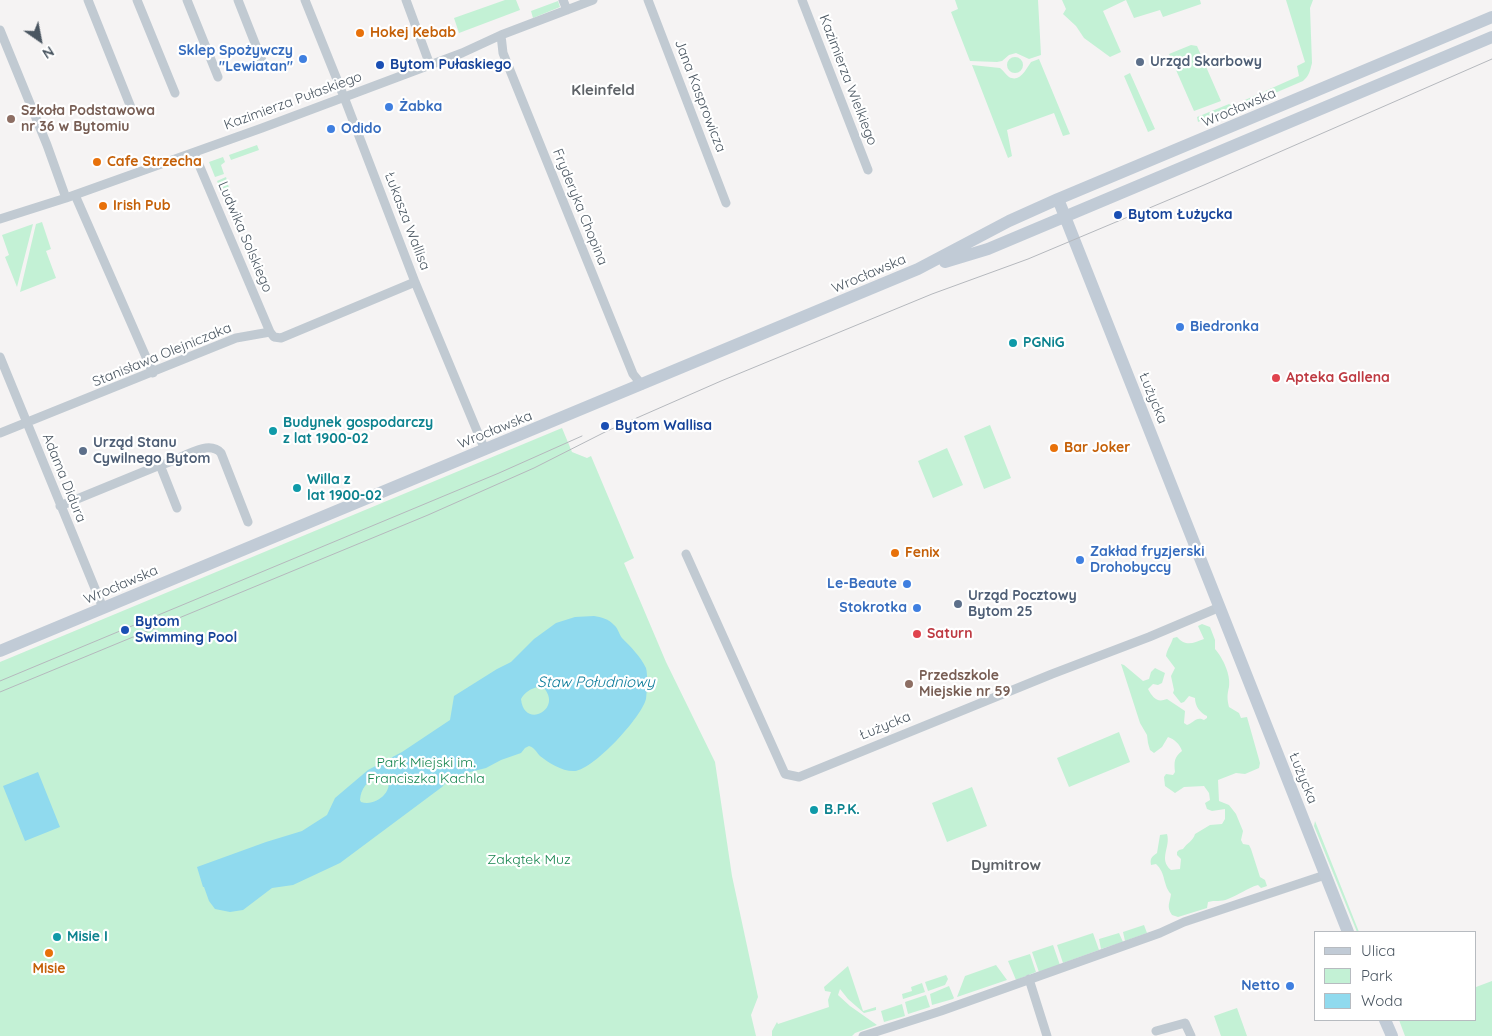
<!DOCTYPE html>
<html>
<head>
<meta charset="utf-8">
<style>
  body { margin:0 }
  #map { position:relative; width:1492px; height:1036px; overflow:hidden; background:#f5f3f3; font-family:Quicksand,sans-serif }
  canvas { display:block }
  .legend { position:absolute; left:1314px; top:931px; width:162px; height:90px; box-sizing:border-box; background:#fff; border:1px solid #b7bbc0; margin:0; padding:6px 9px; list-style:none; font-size:15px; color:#4a5661 }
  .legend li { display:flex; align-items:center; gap:10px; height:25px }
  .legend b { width:25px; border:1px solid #b7bbc0 }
  .north { position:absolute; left:15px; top:15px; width:50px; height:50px; -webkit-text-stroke:4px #fff; paint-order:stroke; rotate:147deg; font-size:14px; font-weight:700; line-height:20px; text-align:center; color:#4a5661 }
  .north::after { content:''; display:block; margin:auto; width:18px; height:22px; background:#4a5661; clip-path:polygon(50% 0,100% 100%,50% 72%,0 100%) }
</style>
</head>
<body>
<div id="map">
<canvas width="1492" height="1036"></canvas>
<ul class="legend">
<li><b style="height:6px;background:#c1cbd6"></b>Ulica</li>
<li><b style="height:14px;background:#c3f1d5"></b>Park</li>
<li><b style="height:14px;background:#90daee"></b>Woda</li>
</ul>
<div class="north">N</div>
</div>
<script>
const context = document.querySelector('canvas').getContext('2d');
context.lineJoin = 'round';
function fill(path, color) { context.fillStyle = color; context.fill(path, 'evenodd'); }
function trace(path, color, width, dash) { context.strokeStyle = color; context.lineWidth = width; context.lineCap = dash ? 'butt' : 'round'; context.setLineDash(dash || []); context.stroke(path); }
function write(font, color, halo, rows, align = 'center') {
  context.font = font + ' Quicksand,sans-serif'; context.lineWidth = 4.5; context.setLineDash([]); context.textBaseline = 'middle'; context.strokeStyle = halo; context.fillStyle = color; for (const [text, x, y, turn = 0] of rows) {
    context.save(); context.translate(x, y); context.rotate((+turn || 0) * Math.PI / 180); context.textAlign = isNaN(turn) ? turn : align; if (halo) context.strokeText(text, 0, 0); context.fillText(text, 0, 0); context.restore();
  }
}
fill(new Path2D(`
  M505 0H516L520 10 459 33 454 18Z
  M955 0H1038L1041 55 1029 59 1016 53 1009 55 1002 61 997 62 970 61 951 12 958 9Z
  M1062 0H1200L1201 4 1163 17 1160 10 1134 18 1126 0 1103 11 1121 52 1110 57 1084 38 1076 26 1063 14 1066 9Z
  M1286 0H1313L1310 8 1312 63C1310 71 1309 76 1303 81L1247 105 1245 100 1299 76 1297 66 1305 62Z
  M558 1 560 7 533 18 531 11Z
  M1191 45 1197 46 1221 101 1194 111 1169 54Z
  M1007 65a8 8 0 1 1 16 0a8 8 0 1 1-16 0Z
  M1039 59 1070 134 1063 136 1054 113 1007 130 1012 156 1008 158 972 65 1000 68C1003 70 1006 75 1009 77 1020 83 1026 69 1031 62Z
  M1130 73 1155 129 1148 132 1124 76Z
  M1229 104 1234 107 1198 122 1197 117Z
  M257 145 259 150 231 160 229 155Z
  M223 157 225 162 221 165 224 174 215 177 209 162Z
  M226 177 232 199 226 202 217 181Z
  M42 222 51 249 46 251 56 278 20 292 36 224Z
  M33 224 17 287 5 257 9 255 2 235Z
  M990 425 1011 478 984 489 964 436Z
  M562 428 572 452 587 458 591 456 634 558 624 563 666 662 715 762 732 876 758 997 751 1015 756 1036H0V662Z
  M947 448 963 485 933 498 918 461Z
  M1202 624 1210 627 1215 640V649C1223 658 1231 675 1229 687 1227 695 1227 699 1229 707L1239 713 1241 718 1247 717 1260 763 1259 768 1245 774 1236 773 1218 780 1219 801 1229 805 1236 814 1243 831 1241 840 1243 844 1249 845 1251 849 1260 877 1265 880 1267 886 1261 888 1258 885C1247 888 1239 895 1228 899 1221 902 1215 900 1208 902L1207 908 1178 917 1172 915C1166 906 1170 903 1171 894 1163 886 1166 873 1156 864L1151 865C1150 859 1151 857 1157 853L1160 835 1167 834C1171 847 1158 859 1171 870L1180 869 1181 859 1177 855V852L1179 850 1183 849C1187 843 1193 841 1195 834L1210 825 1222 824 1225 819V809L1212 811 1207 809 1205 803 1210 800 1209 793 1204 786 1184 787 1175 793 1165 786 1164 777 1166 774 1173 775 1175 772C1174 762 1174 757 1182 751 1180 744 1174 739 1168 737L1162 747 1154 753 1150 750 1148 743 1147 735 1140 723 1121 664 1124 665 1143 681 1149 679 1151 672 1155 668 1165 673 1162 683 1158 685 1153 684 1148 689C1153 698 1157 703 1167 699L1185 711 1184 723 1187 725C1194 723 1196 716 1204 720L1207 718V716C1200 713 1195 706 1195 698L1189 696 1184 702 1181 703 1173 693 1174 690 1171 676 1175 668 1166 656C1167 649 1171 645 1173 638L1177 637C1186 647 1193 643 1204 639L1198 626Z
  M1119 732 1130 762 1069 787 1057 758Z
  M972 787 987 826 947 842 932 803Z
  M1315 821 1359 932H1357L1314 826Z
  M1144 925 1147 933 1125 941 1123 932Z
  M1093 933 1099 950 1063 963 1057 945Z
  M1119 933 1123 942 1101 949 1099 939Z
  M1053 945 1060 965 1039 972 1032 952Z
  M1030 954 1036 972 1016 980 1008 961Z
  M996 965 1007 980 957 997 965 976Z
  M848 966 863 1011 876 1007V1010L864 1013 848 999 840 989 838 995 850 1006 877 1025 855 1033 852 1036H772V1031L777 1022 778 1024 829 1007 828 1000 831 992 825 991 824 987Z
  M946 975 948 979 945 985 928 991 925 982Z
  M1492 981V1036H1405L1399 1020H1476V987Z
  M922 983 925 992 903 999 902 994 912 991 911 987Z
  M949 986 954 998 953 999 932 1005 930 994Z
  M926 995 930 1007 908 1014 905 1002Z
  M902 1004 905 1016 884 1022 881 1011Z
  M1237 1008 1247 1036H1221L1214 1016Z`), '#c3f1d5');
fill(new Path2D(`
  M594 616C601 617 609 619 614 625 618 628 619 634 622 638 630 646 641 657 646 668 648 675 647 691 646 699 641 718 594 769 575 771 563 772 549 763 540 756 536 752 535 748 529 746L525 748 521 753 501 760 486 768 458 775 448 780 442 787 340 863 293 885 272 888 243 910 230 912 215 909 209 901 204 887H203L197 867 266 842 302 831 327 815 335 798 368 770 402 752 450 720 454 696 497 669 511 662 534 639 556 623 575 617ZM538 687H543C564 709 524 730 521 699 525 692 530 689 538 687ZM377 775 387 776C395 791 376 807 361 802L360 800C361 788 367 782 377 775Z
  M38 772 60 827 25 841 3 786Z`), '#90daee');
trace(new Path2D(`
  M88 0 132 110
  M137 0 175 93
  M187 0 218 77
  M238 0 262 61
  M305 0 344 97 415 282 485 450
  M406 0 430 65
  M563 0 567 10
  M648 0 726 203
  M802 0 868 170
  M0 30 47 145 66 198
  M501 35 503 53 633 374 642 385
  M194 153 270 332
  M75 195 153 373
  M0 219 66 198 262 128 462 53 501 35 593 0
  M0 357 103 608
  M0 433 236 338 270 332 274 337 281 338 415 282
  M160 465C176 463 207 437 221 453L248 522
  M60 506 160 465 177 508
  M686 554 785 774 799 777 1052 674 1149 637 1220 607
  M1029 979 1047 1036
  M1156 1031 1185 1023 1191 1036
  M863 1036 941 1011 1160 933 1184 922 1325 875`), '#c1cad2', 9);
trace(new Path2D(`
  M1058 199 1348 932
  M945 262 988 249 1492 37
  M0 651 918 269 1009 221 1058 199 1492 17
  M1385 1020 1392 1036`), '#c1cbd6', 12);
trace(new Path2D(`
  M0 681 499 473 582 436
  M0 692 428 515 534 468 607 431 721 381 932 294 1028 259 1204 185 1492 59`), '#b5b8bd', 1);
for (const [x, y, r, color] of [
  [360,33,5,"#e8710a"],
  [303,59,5,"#3f7fe0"],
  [1140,62,5,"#5c6f8a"],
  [380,65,5,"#1a4fb4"],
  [389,107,5,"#3f7fe0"],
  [11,119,5,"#8d6e63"],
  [331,129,5,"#3f7fe0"],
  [97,162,5,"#e8710a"],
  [103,206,5,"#e8710a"],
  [1118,215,5,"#1a4fb4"],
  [1180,327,5,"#3f7fe0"],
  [1013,343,5,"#0f9aa8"],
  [1276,378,5,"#e0444e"],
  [605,426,5,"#1a4fb4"],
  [273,431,5,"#0f9aa8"],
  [1054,448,5,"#e8710a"],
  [83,451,5,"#5c6f8a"],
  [297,488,5,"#0f9aa8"],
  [895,553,5,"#e8710a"],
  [1080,560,5,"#3f7fe0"],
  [907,584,5,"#3f7fe0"],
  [958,604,5,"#5c6f8a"],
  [917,608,5,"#3f7fe0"],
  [125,630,5,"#1a4fb4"],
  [917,634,5,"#e0444e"],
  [909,684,5,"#8d6e63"],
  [814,810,5,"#0f9aa8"],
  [57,937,5,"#0f9aa8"],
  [49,953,5,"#e8710a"],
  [1290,986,5,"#3f7fe0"]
]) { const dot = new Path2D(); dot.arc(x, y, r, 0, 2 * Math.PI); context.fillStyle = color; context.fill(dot); trace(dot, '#fff', 2); }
write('bold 14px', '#c56008', '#fff', [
  ["Hokej Kebab",370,33],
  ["Cafe Strzecha",107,162],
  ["Irish Pub",113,206],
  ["Bar Joker",1064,448],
  ["Fenix",905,553],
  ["Misie",49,969,"center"]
], 'left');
write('bold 14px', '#366cbe', '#fff', [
  ["Sklep Spożywczy",293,51],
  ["\"Lewiatan\"",293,67],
  ["Żabka",399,107,"left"],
  ["Odido",341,129,"left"],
  ["Biedronka",1190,327,"left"],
  ["Zakład fryzjerski",1090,552,"left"],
  ["Drohobyccy",1090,568,"left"],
  ["Le-Beaute",897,584],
  ["Stokrotka",907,608],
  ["Netto",1280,986]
], 'right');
write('bold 14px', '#4e5e75', '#fff', [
  ["Urząd Skarbowy",1150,62],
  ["Urząd Stanu",93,443],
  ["Cywilnego Bytom",93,459],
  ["Urząd Pocztowy",968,596],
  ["Bytom 25",968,612]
], 'left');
write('bold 14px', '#164399', '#fff', [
  ["Bytom Pułaskiego",390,65],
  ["Bytom Łużycka",1128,215],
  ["Bytom Wallisa",615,426],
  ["Bytom",135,622],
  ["Swimming Pool",135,638]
], 'left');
write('14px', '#4a5661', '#fff', [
  ["Kazimierza Wielkiego",848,80,69],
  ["Jana Kasprowicza",700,96,69],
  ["Kazimierza Pułaskiego",293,101,-20],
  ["Wrocławska",1239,108,-23],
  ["Fryderyka Chopina",580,207,68],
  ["Łukasza Wallisa",407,221,69],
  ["Ludwika Solskiego",245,237,67],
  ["Wrocławska",869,274,-23],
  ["Stanisława Olejniczaka",162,355,-22],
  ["Łużycka",1153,398,68],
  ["Wrocławska",495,430,-22],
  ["Adama Didura",64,478,68],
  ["Wrocławska",121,585,-23],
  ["Łużycka",885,726,-22],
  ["Łużycka",1303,778,68]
]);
write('bold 14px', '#785e54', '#fff', [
  ["Szkoła Podstawowa",21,111],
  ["nr 36 w Bytomiu",21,127],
  ["Przedszkole",919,676],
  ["Miejskie nr 59",919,692]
], 'left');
write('bold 14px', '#0d838f', '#fff', [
  ["PGNiG",1023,343],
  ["Budynek gospodarczy",283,423],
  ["z lat 1900-02",283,439],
  ["Willa z",307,480],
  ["lat 1900-02",307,496],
  ["B.P.K.",824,810],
  ["Misie I",67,937]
], 'left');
write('bold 14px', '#be3a42', '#fff', [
  ["Apteka Gallena",1286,378],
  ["Saturn",927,634]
], 'left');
write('14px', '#17864f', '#fff', [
  ["Park Miejski im.",426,763],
  ["Franciszka Kachla",426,779],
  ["Zakątek Muz",529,860]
]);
write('bold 15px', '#5f6368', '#fff', [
  ["Kleinfeld",603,90],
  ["Dymitrow",1006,865]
]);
write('italic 15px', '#0c7c9b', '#fff', [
  ["Staw Południowy",596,682]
]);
</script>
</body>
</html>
